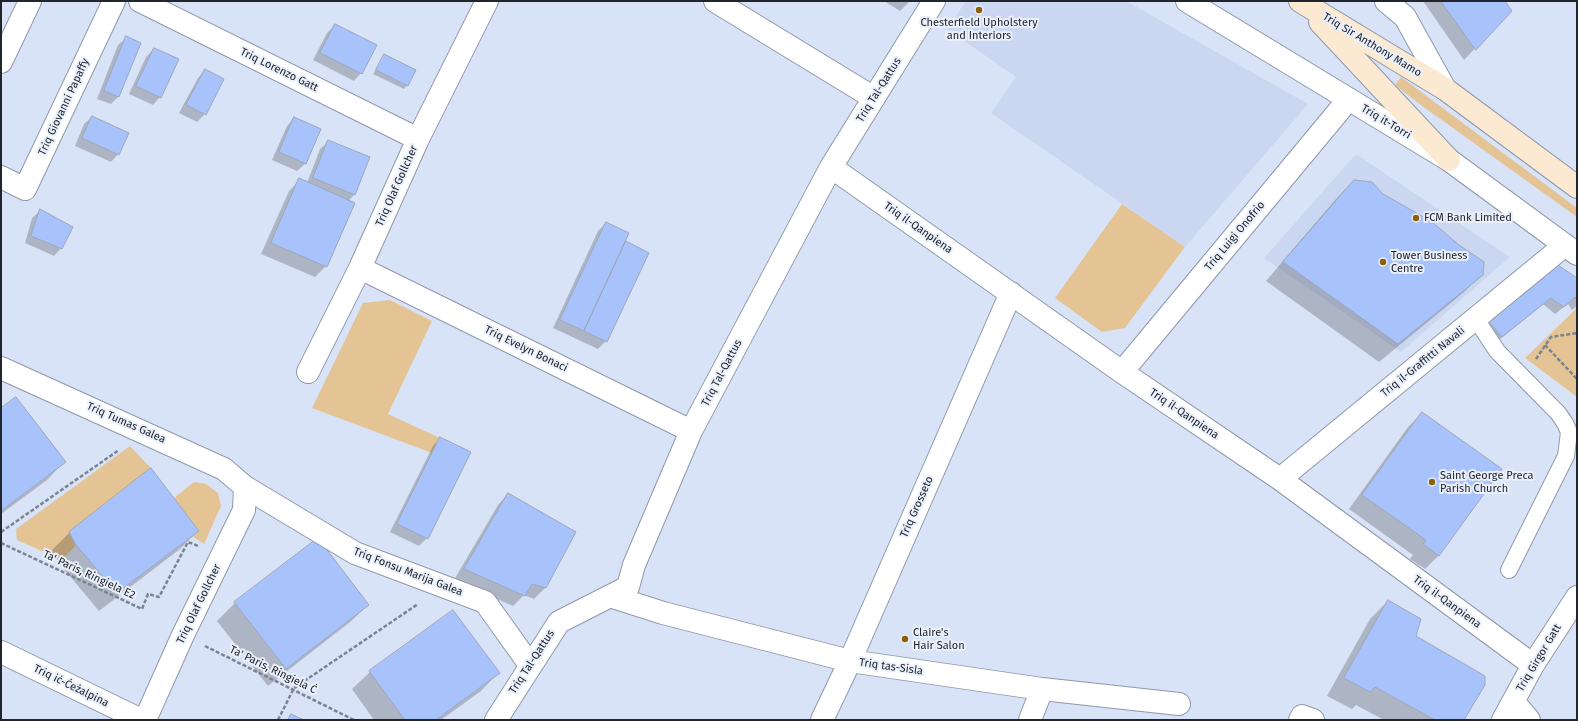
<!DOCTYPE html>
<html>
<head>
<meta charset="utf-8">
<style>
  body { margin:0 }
  #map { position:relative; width:1578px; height:721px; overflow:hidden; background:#d9e3f7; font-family:"Fira Sans",sans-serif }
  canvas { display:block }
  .frame { position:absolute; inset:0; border:2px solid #21252c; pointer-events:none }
</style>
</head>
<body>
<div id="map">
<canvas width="1578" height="721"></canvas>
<div class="frame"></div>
</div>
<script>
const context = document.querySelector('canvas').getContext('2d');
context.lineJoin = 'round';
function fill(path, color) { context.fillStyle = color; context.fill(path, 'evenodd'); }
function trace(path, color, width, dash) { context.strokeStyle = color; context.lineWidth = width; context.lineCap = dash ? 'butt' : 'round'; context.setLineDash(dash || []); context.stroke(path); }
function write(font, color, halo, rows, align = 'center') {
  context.font = font + ' "Fira Sans",sans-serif'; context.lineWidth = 4; context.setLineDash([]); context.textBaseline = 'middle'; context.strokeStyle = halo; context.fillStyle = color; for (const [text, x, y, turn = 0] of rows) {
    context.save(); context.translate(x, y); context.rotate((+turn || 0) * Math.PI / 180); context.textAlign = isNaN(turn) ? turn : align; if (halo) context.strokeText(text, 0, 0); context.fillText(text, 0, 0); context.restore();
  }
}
fill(new Path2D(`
  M966 1H1126L1308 104 1185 247 991 113 1016 77 947 29Z
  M1356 154 1510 257 1401 352 1264 258Z`), '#cbd6f1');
fill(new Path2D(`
  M1401 77 1577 208V217L1425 108 1395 85Z
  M1122 204 1185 247 1125 328 1102 332 1055 298Z
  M390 300 432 321 388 414 440 438 432 453 312 408 363 303Z
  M1577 308V397L1525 358Z
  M130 446 151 468 69 532 76 545 62 560 17 540 16 529Z
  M194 482 206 484 218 493 221 506 204 544 192 536 199 531 174 498Z`), '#e4c495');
fill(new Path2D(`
  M884 1H910L900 11Z
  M1423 1H1503L1511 11 1464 60Z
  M335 25 361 73 354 81 313 60 327 33Z
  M126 38 140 44 118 97 111 104 97 99 118 45Z
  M154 49 160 97 153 105 129 94 146 57Z
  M384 56 407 85 404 89 373 74Z
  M205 70V114L197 122 179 113 198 78Z
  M92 117 118 154 111 162 75 146 84 124Z
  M294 118 320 130 305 164 297 171 272 160 287 126Z
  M328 142 355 194 348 201 326 266 315 277 261 254 289 191 300 180 307 183 320 149Z
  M1354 181 1382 194 1482 274 1464 292 1379 362 1266 281 1336 199Z
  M40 211 61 248 54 256 25 243 32 218Z
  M606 223 624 242 648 254 606 341 598 349 553 328 598 231Z
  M1577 279V306L1572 310 1568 304 1555 314 1543 304 1494 344 1484 331 1491 324Z
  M1 409 64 462 47 480 1 514Z
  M1422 413 1439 555 1425 569 1410 559 1413 555 1349 509 1408 427Z
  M441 438 427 538 419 546 390 532 433 446Z
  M151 470 198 531 180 549 99 611 59 563 51 551 69 533Z
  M508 494 545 588 534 599 524 595 513 606 454 580 498 505Z
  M1388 601 1415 636 1463 720H1384L1356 705 1352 709 1327 696 1370 619Z
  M235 603 368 605 350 622 268 686 217 621Z
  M370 672 498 673 481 691 441 720H374L352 689Z`), '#0003');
const building = new Path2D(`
  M1441 1H1505L1512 11 1476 50Z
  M335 24 377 45 362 74 320 53Z
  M126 36 141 43 119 97 104 91Z
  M154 48 179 59 161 98 136 86Z
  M384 54 416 70 408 86 376 70Z
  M205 69 224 79 206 115 186 105Z
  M92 116 129 133 119 155 82 138Z
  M294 117 321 129 306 164 279 152Z
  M328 140 370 157 355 195 313 178Z
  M299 178 355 203 327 267 271 243Z
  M1354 180 1372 182 1383 194 1432 222 1459 245 1484 262 1483 275 1398 344 1283 262Z
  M40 209 73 227 62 249 31 236Z
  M606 222 629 233 584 331 560 320Z
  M626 241 649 253 607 342 584 331Z
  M1555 263 1577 278V299L1575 297 1564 307 1551 298 1502 337 1490 323Z
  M16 397 66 462 1 511V408Z
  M1422 412 1502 469 1439 556 1423 544 1426 540 1362 495Z
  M440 437 471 452 428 539 397 524Z
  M151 468 199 531 117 593 76 545 69 532Z
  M508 493 576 532 546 588 532 584 525 596 464 569Z
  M318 538 369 605 286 669 234 602Z
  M1388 600 1421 619 1416 636 1485 676V685L1464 720H1435L1375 687 1370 692 1344 678Z
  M453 610 500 673 436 720H405L369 671Z
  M291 714 304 720H288Z`);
fill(building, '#a8c2fc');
trace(building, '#9da6ba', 1);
const service = new Path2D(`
  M1476 319 1497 351 1558 413 1565 423 1569 432 1566 456 1509 570`);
const minor = new Path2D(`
  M140 1 418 139
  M715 1 874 98
  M1187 1 1449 160 1577 254
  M1386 1 1405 17 1445 89
  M1 62 30 1
  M831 167 1122 372 1280 479 1533 665
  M1 177 25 189 114 1
  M360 268 691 431
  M1 368 224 469 245 487 355 553 485 602 530 665
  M308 372 360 268 418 139 487 1
  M1122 372 1348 100
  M1280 479 1565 245
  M610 596 663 613 850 661 1042 689 1179 704
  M1 652 141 720
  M1514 702 1529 720
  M145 720 183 635 244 510 245 487
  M496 720 559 622 628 587 634 565 691 431 831 167 934 1
  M822 720 850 661 1011 293
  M1030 720 1042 689
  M1300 720 1302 716 1313 720
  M1503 720 1533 665 1577 597`);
const secondary = new Path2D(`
  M1300 1 1445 89 1577 187
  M1320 22 1449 160`);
trace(service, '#8f98ab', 18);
trace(minor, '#8f98ab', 24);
trace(secondary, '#8f98ab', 24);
trace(new Path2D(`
  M1545 345 1577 379
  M1536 359 1551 337 1577 333
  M1 532 119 450
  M1 543 142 609 148 594 159 597 188 542 198 546
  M205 646 354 720
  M278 720 294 688 418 604`), '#7c8391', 2.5, [4, 2]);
trace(service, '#fff', 16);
trace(minor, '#fff', 22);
trace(secondary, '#fbead1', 22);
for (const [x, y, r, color] of [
  [979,10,4,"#8d6107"],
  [1416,218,4,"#8d6107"],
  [1383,262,4,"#8d6107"],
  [1432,482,4,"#8d6107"],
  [905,639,4,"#8d6107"]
]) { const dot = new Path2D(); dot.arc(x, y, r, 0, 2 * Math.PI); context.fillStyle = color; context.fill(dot); trace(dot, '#eaf0fc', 1.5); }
write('11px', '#21252c', '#eaf0fc', [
  ["Chesterfield Upholstery",979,23,"center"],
  ["and Interiors",979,36,"center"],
  ["FCM Bank Limited",1424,218],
  ["Tower Business",1391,256],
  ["Centre",1391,269],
  ["Saint George Preca",1440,476],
  ["Parish Church",1440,489],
  ["Claire's",913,633],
  ["Hair Salon",913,646]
], 'left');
write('11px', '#21252c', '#eaf0fc', [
  ["Triq Sir Anthony Mamo",1372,45,31],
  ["Triq Lorenzo Gatt",279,70,26],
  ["Triq Tal-Qattus",879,90,-58],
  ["Triq Giovanni Papaffy",64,107,-65],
  ["Triq it-Torri",1386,122,31],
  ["Triq Olaf Gollcher",397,186,-66],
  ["Triq il-Qanpiena",918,228,35],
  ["Triq Luigi Onofrio",1235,236,-50],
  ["Triq Evelyn Bonaci",526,349,26],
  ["Triq il-Graffitti Navali",1423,362,-39],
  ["Triq Tal-Qattus",722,373,-62],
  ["Triq il-Qanpiena",1184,414,34],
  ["Triq Tumas Galea",126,423,24],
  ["Triq Grosseto",917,507,-66],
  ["Triq Fonsu Marija Galea",408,572,21],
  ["Ta' Paris, Ringiela E2",89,575,25],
  ["Triq il-Qanpiena",1447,602,36],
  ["Triq Olaf Gollcher",199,604,-64],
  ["Triq Girgor Gatt",1539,658,-59],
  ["Triq Tal-Qattus",532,662,-57],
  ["Triq tas-Sisla",891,667,8],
  ["Ta' Paris, Ringiela Ċ",273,670,26],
  ["Triq iċ-Ċeżalpina",71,686,26]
]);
</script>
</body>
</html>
